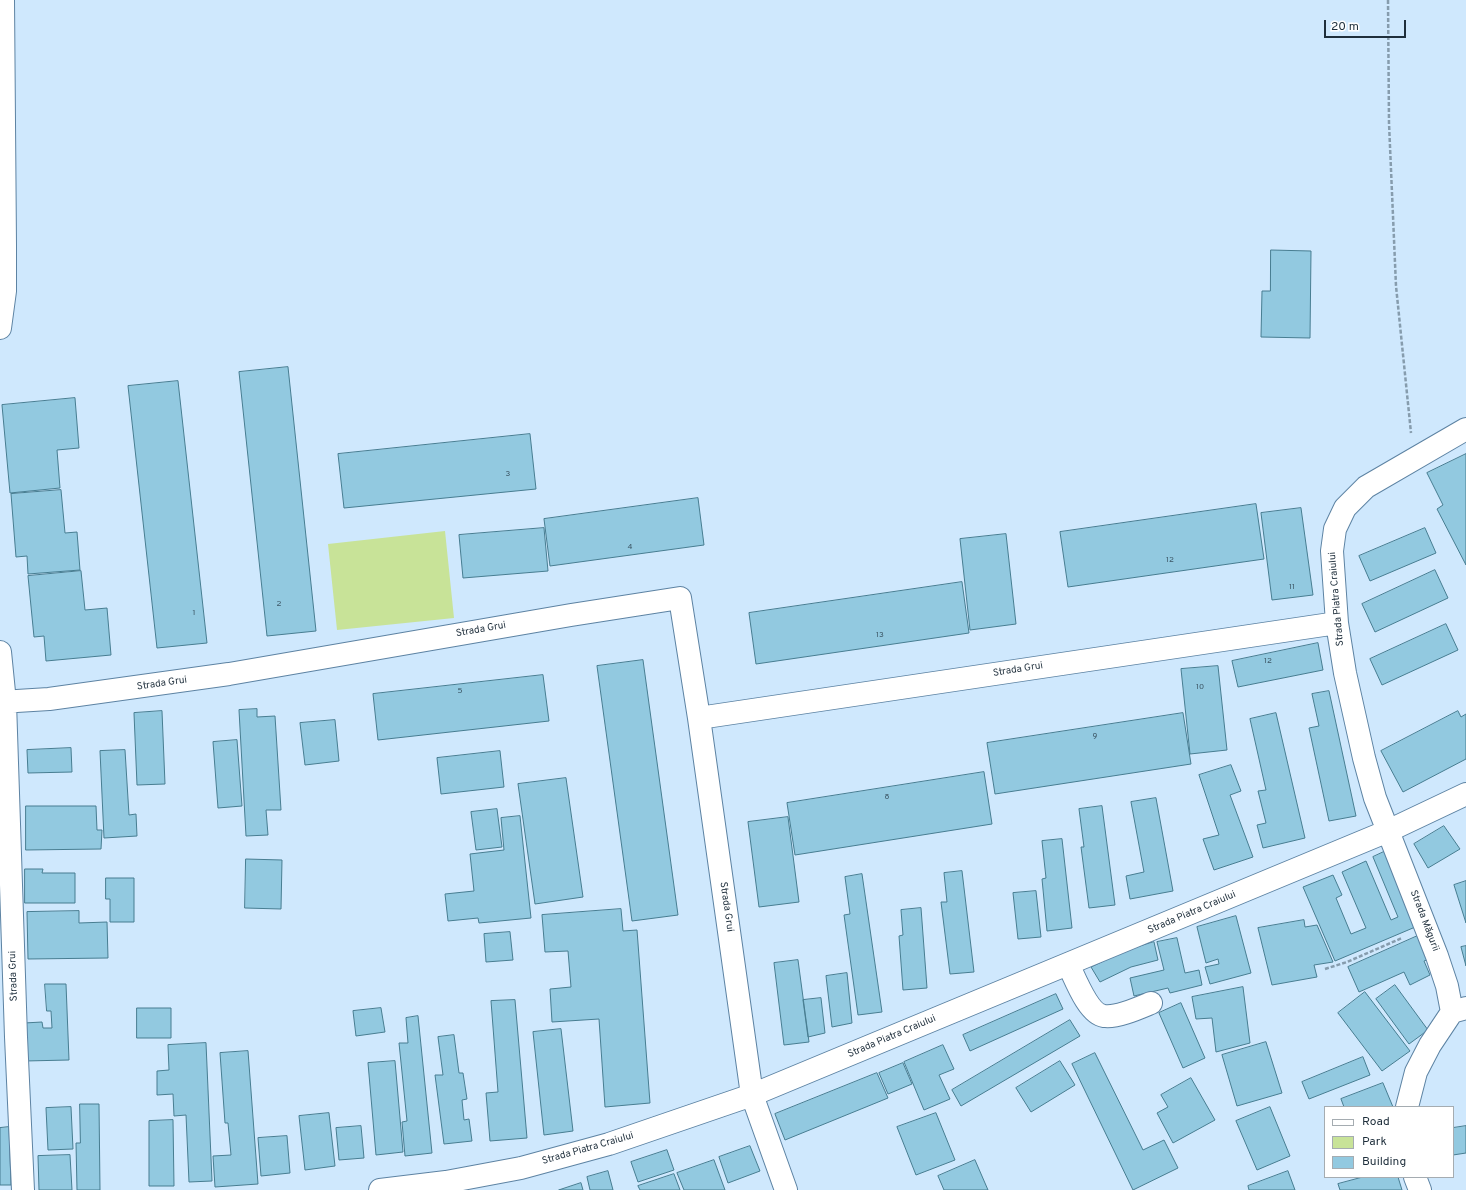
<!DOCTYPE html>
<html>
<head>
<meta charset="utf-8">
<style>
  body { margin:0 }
  #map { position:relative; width:1466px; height:1190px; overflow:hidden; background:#cfe8fd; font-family:Overpass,sans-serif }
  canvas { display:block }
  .legend { position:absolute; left:1324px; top:1106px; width:130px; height:72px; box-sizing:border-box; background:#fff; border:1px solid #a5acb1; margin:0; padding:5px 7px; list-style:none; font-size:12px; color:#1f2f3c }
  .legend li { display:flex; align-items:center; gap:8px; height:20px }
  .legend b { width:20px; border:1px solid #a5acb1 }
  .scale { position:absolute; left:1324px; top:20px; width:82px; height:18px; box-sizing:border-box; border:2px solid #1f2f3c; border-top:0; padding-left:5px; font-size:12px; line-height:14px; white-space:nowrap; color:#1f2f3c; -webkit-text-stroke:3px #fff; paint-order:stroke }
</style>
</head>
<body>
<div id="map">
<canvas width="1466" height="1190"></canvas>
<ul class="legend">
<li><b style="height:5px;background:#fff"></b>Road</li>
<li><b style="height:11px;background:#c8e398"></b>Park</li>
<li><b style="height:11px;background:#92c9e0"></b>Building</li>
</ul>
<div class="scale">20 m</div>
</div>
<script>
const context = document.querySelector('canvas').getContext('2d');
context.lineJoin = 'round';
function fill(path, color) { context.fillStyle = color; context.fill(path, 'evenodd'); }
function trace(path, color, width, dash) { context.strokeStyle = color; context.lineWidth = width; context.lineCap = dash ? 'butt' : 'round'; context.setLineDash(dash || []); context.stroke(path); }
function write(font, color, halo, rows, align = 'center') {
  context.font = font + ' Overpass,sans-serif'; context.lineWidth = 4; context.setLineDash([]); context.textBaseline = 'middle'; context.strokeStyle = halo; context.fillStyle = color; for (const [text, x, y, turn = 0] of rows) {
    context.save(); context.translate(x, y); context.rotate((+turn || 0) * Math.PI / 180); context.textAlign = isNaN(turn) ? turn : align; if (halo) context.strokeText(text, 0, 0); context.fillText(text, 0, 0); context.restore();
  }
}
fill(new Path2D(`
  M445 531 454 618 337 630 328 544Z`), '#c8e398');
const building = new Path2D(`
  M1271 250 1311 251 1310 338 1261 337 1262 291H1270Z
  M288 367 316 631 267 636 239 372Z
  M178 381 207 643 157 648 128 386Z
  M75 398 79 448 57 450 60 488 10 493 2 405Z
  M530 434 536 489 344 508 338 454Z
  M1466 454V565L1437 509 1443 505 1427 473Z
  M61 490 65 533 77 532 80 570 28 574 27 556 16 557 11 494Z
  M698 498 704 545 550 566 544 519Z
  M1256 504 1264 559 1068 587 1060 532Z
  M1301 508 1313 595 1272 600 1261 513Z
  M544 528 548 571 463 578 459 535Z
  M1425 528 1436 553 1370 581 1359 556Z
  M1006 534 1016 624 970 630 960 539Z
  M1435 570 1448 598 1375 632 1362 604Z
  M81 571 85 610 107 608 111 655 46 661 44 636 34 637 28 576Z
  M962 582 969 633 756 664 749 613Z
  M1446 624 1458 650 1382 685 1370 659Z
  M1318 643 1323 670 1238 687 1232 661Z
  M643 660 678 915 632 921 597 666Z
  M1218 666 1227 750 1190 754 1181 669Z
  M543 675 549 721 378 740 373 694Z
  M1329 691 1356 816 1329 821 1309 728 1319 726 1312 694Z
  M257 709V717L275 716 281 810H266L268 835 246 836 239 710Z
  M162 711 165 784 137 785 134 713Z
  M1458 711 1461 717 1466 714V759L1403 792 1381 751Z
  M1183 713 1191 764 995 794 987 743Z
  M1276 713 1305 838 1263 848 1257 825 1266 823 1258 791 1266 790 1250 719Z
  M335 720 339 761 305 765 300 723Z
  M237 740 242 806 218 808 213 742Z
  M71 748 72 772 28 773 27 750Z
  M125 750 129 815 136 814 137 836 104 838 100 751Z
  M500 751 504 787 441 794 437 758Z
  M1231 765 1241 791 1230 795 1253 857 1214 870 1203 839 1219 835 1199 775Z
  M984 772 992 824 795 855 787 803Z
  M566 778 583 897 535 904 518 784Z
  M1156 798 1173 891 1130 899 1126 876 1144 872 1131 802Z
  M26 806H96L97 830H102L101 849 26 850Z
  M1102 806 1115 905 1089 908 1081 847H1084L1079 809Z
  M497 809 502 847 476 850 471 812Z
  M520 816 531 918 479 923 478 918 448 921 445 894 474 891 470 854 504 850 501 818Z
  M788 817 799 902 759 907 748 822Z
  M1444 826 1460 849 1428 868 1414 844Z
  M1062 839 1072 928 1047 931 1042 879 1046 878 1042 841Z
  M1388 850 1420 925 1335 961 1303 887 1333 875 1342 895 1336 898 1351 934 1366 928 1342 872 1366 861 1391 920 1398 917 1373 857Z
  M246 859 282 860 281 909 245 908Z
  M25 869H43L42 873H75V903H25Z
  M962 871 974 972 950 974 941 902H947L944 873Z
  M862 874 882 1012 858 1015 844 915 850 914 845 877Z
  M106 878H134V922H110V899H106Z
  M1466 881V923L1454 885Z
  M1036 891 1041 937 1018 939 1013 893Z
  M921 908 927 988 903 990 899 936 903 935 901 910Z
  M621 909 623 931 637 930 650 1103 605 1107 599 1019 552 1022 550 989 571 987 568 951 545 952 542 915Z
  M79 911V923L107 922 108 958 28 959 27 912Z
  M1236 916 1251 973 1210 984 1205 967 1219 964 1218 959 1206 963 1197 927Z
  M1304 920 1305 927 1317 925 1333 962 1314 965 1317 977 1272 985 1258 928Z
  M510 932 513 960 486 962 484 934Z
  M1422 934 1432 958 1424 961 1430 975 1410 985 1404 972 1359 992 1348 967Z
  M1177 938 1185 973 1199 970 1202 985 1170 993 1168 988 1134 996 1130 978 1164 970 1157 942Z
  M1154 942 1158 960 1131 967 1100 982 1091 967 1124 951Z
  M1466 946V966L1461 947Z
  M798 960 809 1042 784 1045 774 963Z
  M847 973 852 1023 832 1027 826 976Z
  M45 984H66L69 1060 25 1061 24 1023 42 1022 43 1028H52L51 1011H47Z
  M1395 985 1428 1030 1409 1044 1376 999Z
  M1243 987 1250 1043 1216 1052 1212 1018 1196 1019 1192 997Z
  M1365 992 1410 1051 1382 1071 1338 1013Z
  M1056 994 1063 1009 970 1051 963 1035Z
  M821 998 825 1033 808 1037 803 1000Z
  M515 1000 527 1138 490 1141 486 1093 498 1092 491 1001Z
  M1181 1003 1205 1058 1183 1068 1159 1013Z
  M137 1008H171V1038H137Z
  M381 1008 385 1032 356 1036 353 1011Z
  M418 1016 432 1153 405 1156 402 1122 407 1121 399 1043H408L406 1018Z
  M1070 1020 1080 1036 961 1106 952 1090Z
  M561 1029 573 1131 544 1135 533 1032Z
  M454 1035 459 1073H463L467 1099 462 1100 464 1120 469 1119 472 1141 444 1144 435 1075H443L438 1037Z
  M1266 1042 1282 1093 1237 1106 1222 1055Z
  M206 1043 212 1181 189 1182 186 1115 174 1116 173 1094 157 1095V1071L169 1070 168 1045Z
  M943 1045 954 1069 939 1075 950 1099 924 1110 904 1062Z
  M248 1051 258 1184 215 1187 213 1156 231 1155 228 1123H225L220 1053Z
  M1095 1053 1143 1150 1164 1140 1178 1168 1133 1190 1072 1064Z
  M1363 1057 1370 1075 1309 1099 1302 1082Z
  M395 1061 403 1152 376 1155 368 1063Z
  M1060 1061 1075 1085 1031 1112 1016 1088Z
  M903 1063 912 1084 888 1094 879 1073Z
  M877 1073 888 1098 785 1140 775 1114Z
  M1191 1078 1215 1120 1173 1143 1157 1113 1168 1107 1161 1095Z
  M1383 1083 1393 1107H1344L1341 1099Z
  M80 1104H99L100 1190H77L76 1143H80Z
  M71 1107 73 1149 48 1150 46 1108Z
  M1270 1107 1290 1156 1257 1170 1236 1121Z
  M329 1113 335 1166 305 1170 299 1116Z
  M936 1113 955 1160 916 1175 897 1127Z
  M173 1120 174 1186H149V1121Z
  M361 1126 364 1158 339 1160 336 1128Z
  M1466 1126V1153L1453 1155V1128Z
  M9 1127 11 1185H0V1128Z
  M287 1136 290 1173 261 1176 258 1138Z
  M750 1146 760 1171 728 1183 719 1157Z
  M667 1150 674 1170 638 1182 631 1162Z
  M70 1155 72 1190H39L38 1156Z
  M714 1160 725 1190H684L677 1173Z
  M975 1160 988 1190H944L938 1176Z
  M608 1171 613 1190H590L587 1177Z
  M1288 1171 1295 1190H1249L1248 1186Z
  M674 1174 680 1190H640L638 1186Z
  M1363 1177H1398L1402 1190H1340L1338 1184Z
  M581 1183 583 1190H559Z`);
fill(building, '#92c9e0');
trace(building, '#477d91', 1);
const street = new Path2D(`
  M0 328 5 291V246L3 0
  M0 652 5 702 16 1037 23 1190
  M0 702 49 699 229 674 571 615 680 598 699 718 752 1095 786 1190
  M699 718 1337 623
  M1068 964C1075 978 1088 1014 1104 1016 1117 1018 1139 1008 1151 1003
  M1452 1012 1447 986 1437 956 1375 798 1364 758 1345 673 1337 623 1332 551 1335 529 1345 508 1366 487 1466 429
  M1407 1107 1416 1072 1430 1045 1452 1012 1466 1008
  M1415 1177 1420 1190
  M380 1190 446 1182 521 1168 609 1144 752 1095 1388 831 1466 794`);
trace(street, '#5d83a3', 24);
trace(new Path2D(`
  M1388 0 1389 123 1396 286 1411 433
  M1325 969 1347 962 1402 938`), '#869cad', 2.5, [4, 2]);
trace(street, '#fff', 22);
write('8px', '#3c5665', null, [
  ["3",508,474],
  ["4",630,547],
  ["12",1170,560],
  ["11",1292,587],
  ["2",279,604],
  ["1",194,613],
  ["13",880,635],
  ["12",1268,661],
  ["10",1200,687],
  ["5",460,691],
  ["9",1095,736],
  ["8",887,797]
]);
write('10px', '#1f2f3c', '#fff', [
  ["Strada Piatra Craiului",1337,599,-95],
  ["Strada Grui",481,630,-10],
  ["Strada Grui",1018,670,-9],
  ["Strada Grui",162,684,-8],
  ["Strada Grui",726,907,82],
  ["Strada Piatra Craiului",1192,913,-23],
  ["Strada Măgurii",1424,921,69],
  ["Strada Grui",14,976,-92],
  ["Strada Piatra Craiului",892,1037,-23],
  ["Strada Piatra Craiului",588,1149,-16]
]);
</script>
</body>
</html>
